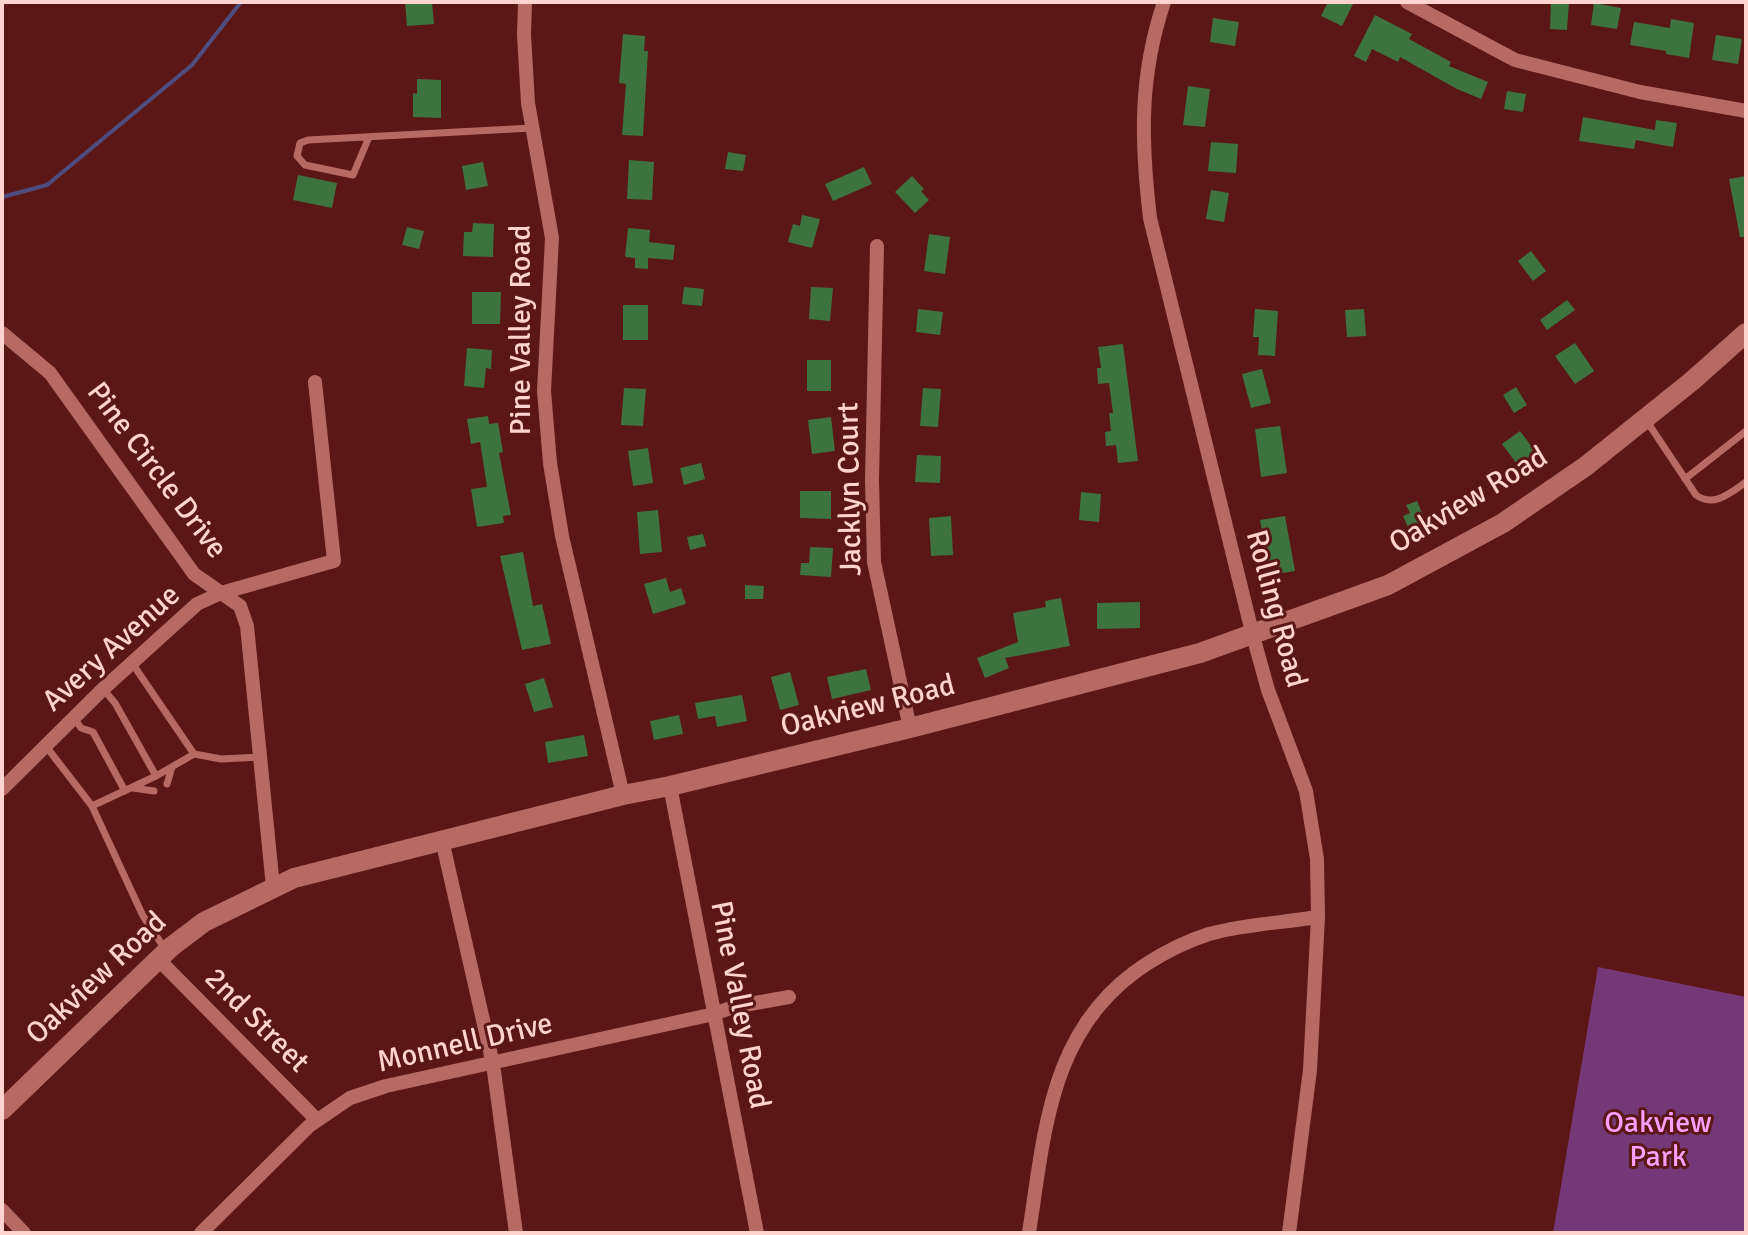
<!DOCTYPE html>
<html>
<head>
<meta charset="utf-8">
<style>
  body { margin:0 }
  #map { position:relative; width:1748px; height:1235px; overflow:hidden; background:#5b1716; font-family:Signika,sans-serif }
  canvas { display:block }
  .frame { position:absolute; inset:0; border:4px solid #ffd3ce; pointer-events:none }
</style>
</head>
<body>
<div id="map">
<canvas width="1748" height="1235"></canvas>
<div class="frame"></div>
</div>
<script>
const context = document.querySelector('canvas').getContext('2d');
context.lineJoin = 'round';
function fill(path, color) { context.fillStyle = color; context.fill(path, 'evenodd'); }
function trace(path, color, width, dash) { context.strokeStyle = color; context.lineWidth = width; context.lineCap = dash ? 'butt' : 'round'; context.setLineDash(dash || []); context.stroke(path); }
function write(font, color, halo, rows, align = 'center') {
  context.font = font + ' Signika,sans-serif'; context.lineWidth = 6; context.setLineDash([]); context.textBaseline = 'middle'; context.strokeStyle = halo; context.fillStyle = color; for (const [text, x, y, turn = 0] of rows) {
    context.save(); context.translate(x, y); context.rotate((+turn || 0) * Math.PI / 180); context.textAlign = isNaN(turn) ? turn : align; if (halo) context.strokeText(text, 0, 0); context.fillText(text, 0, 0); context.restore();
  }
}
fill(new Path2D(`
  M1598 967 1746 997V1233H1553Z`), '#743877');
trace(new Path2D(`
  M2 197 47 185 192 65 241 2`), '#4f4d7f', 4);
fill(new Path2D(`
  M405 2H432L434 24 407 26Z
  M1328 2H1354L1342 26 1321 16Z
  M1551 2H1569L1567 30 1550 29Z
  M1594 3 1621 8 1617 29 1591 25Z
  M1375 15 1412 34 1409 39 1451 62 1449 66 1488 82 1481 99 1457 89 1400 57 1398 62 1372 49 1366 62 1354 56Z
  M1213 18 1239 22 1235 46 1210 42Z
  M1671 19 1694 23 1689 58 1666 54V51L1630 45 1634 22 1670 28Z
  M623 34 645 36 644 51H648L643 136 622 135 626 84 619 83Z
  M1716 35 1742 39 1738 64 1712 60Z
  M417 79 441 80V118L413 117V93L417 94Z
  M1188 86 1210 89 1205 127 1183 125Z
  M1507 91 1526 94 1523 112 1504 109Z
  M1583 117 1655 130 1656 120 1677 123 1673 147 1636 140 1634 149 1579 141Z
  M1211 142 1238 144 1236 173 1208 171Z
  M728 152 746 155 743 171 725 169Z
  M629 160 654 162 652 200 627 199Z
  M483 162 488 186 466 190 462 166Z
  M864 167 872 184 833 201 825 184Z
  M298 175 337 183 332 208 293 200Z
  M912 176 924 189 921 191 929 200 915 213 895 192Z
  M1746 176V237H1740L1729 179Z
  M1211 190 1229 193 1224 222 1206 219Z
  M802 215 820 219 812 248 788 242 793 224 800 226Z
  M473 223 494 224 493 257 463 256 464 232H472Z
  M407 227 424 231 419 249 402 245Z
  M628 228 650 230 649 242 675 245 673 260 648 258V269L635 268V258L625 257Z
  M929 234 950 237 945 274 924 271Z
  M1531 251 1546 271 1533 281 1518 261Z
  M684 287 704 289 702 306 682 304Z
  M811 287 833 288 830 321 809 319Z
  M472 292H501L500 324H472Z
  M1567 300 1575 310 1547 330 1540 320Z
  M623 305H648V340H623Z
  M918 309 943 312 940 335 916 332Z
  M1255 309 1278 311 1275 356 1258 355 1259 337H1253Z
  M1364 309 1366 336 1347 337 1345 310Z
  M1575 343 1594 371 1575 384 1555 356Z
  M1123 344 1138 461 1118 463 1116 445 1106 446 1105 432 1111 431 1109 413H1113L1109 383 1098 384 1097 368H1101L1098 347Z
  M467 348 492 350 491 369 486 368 484 388 464 386Z
  M807 360H831V391H807Z
  M1262 369 1271 403 1251 408 1242 374Z
  M1516 387 1527 405 1514 413 1503 395Z
  M624 388 646 389 643 426 621 425Z
  M923 388 941 389 938 427 920 426Z
  M488 416 489 424 498 423 503 452 499 453 511 515 503 516 504 523 477 527 471 489 487 487 480 442 471 444 467 419Z
  M831 417 835 451 812 454 808 420Z
  M1280 426 1287 473 1261 477 1255 429Z
  M1520 431 1538 455 1520 468 1502 444Z
  M648 448 653 483 633 486 628 451Z
  M917 455 941 456 940 483 915 482Z
  M701 463 705 479 684 485 680 468Z
  M800 491H831V519L800 518Z
  M1081 492 1101 494 1099 522 1079 520Z
  M1417 501 1428 527 1411 534 1403 516 1410 513 1406 505Z
  M658 510 662 552 640 554 637 512Z
  M951 516 953 555 931 556 929 518Z
  M1285 516 1295 571 1270 575 1260 520Z
  M703 534 706 546 690 550 687 537Z
  M810 547 833 548 831 577 800 575 801 563H809Z
  M523 552 533 606 542 604 551 644 522 650 500 556Z
  M666 578 670 592 681 588 686 604 653 614 644 584Z
  M745 585 764 586 763 599H745Z
  M1061 598 1070 646 1005 658 1009 668 985 678 977 658 1018 642 1013 613 1046 607 1045 601Z
  M1140 602V628L1097 629V603Z
  M866 669 871 690 832 699 827 677Z
  M790 672 799 705 780 710 771 677Z
  M544 678 553 707 534 712 525 684Z
  M742 695 747 721 717 727 715 716 698 719 695 703Z
  M679 715 683 734 654 740 650 721Z
  M584 735 588 756 548 763 545 742Z`), '#3c733f');
trace(new Path2D(`
  M369 137 353 175 305 165 297 156 300 143 308 140 532 128
  M1646 420 1696 495C1714 508 1730 493 1746 482
  M1685 479 1746 431
  M103 689 115 703 156 776
  M74 718 81 728 93 732 125 791
  M45 745 92 806 156 776 194 754 132 663
  M194 754 221 759 261 757
  M167 784 172 767
  M133 788 154 791
  M92 806 143 916 165 949`), '#b76a64', 7);
trace(new Path2D(`
  M525 2 524 35 528 103 552 238 544 391 550 463 562 536 623 795
  M1164 2C1139 77 1141 141 1150 218L1253 636 1268 690 1306 791 1317 859 1318 917 1310 1070 1289 1233
  M1407 2 1515 60 1640 92 1746 111
  M877 246 872 480 874 562 910 728
  M2 333 50 373 194 574 240 606 247 626 273 887
  M670 786 757 1233
  M2 789 103 689 197 604 221 593 334 561 315 382
  M442 840 493 1064 516 1233
  M158 959 317 1120
  M2 1210 24 1233
  M201 1233 309 1126 350 1098 386 1086 714 1014 733 1007 789 997
  M1029 1233C1045 1129 1050 1025 1148 963 1167 951 1187 941 1209 934 1245 924 1281 923 1318 917`), '#b76a64', 14);
trace(new Path2D(`
  M2 1110 171 947 204 922 294 878 623 795 670 786 910 728 1200 653 1388 585 1503 523 1586 466 1692 381 1746 333`), '#b76a64', 20);
write('30px', '#ffd3ce', '#5b1716', [
  ["Pine Valley Road",522,330,-90],
  ["Pine Circle Drive",156,471,53],
  ["Jacklyn Court",851,489,-91],
  ["Oakview Road",1469,501,-31],
  ["Rolling Road",1275,609,75],
  ["Avery Avenue",112,649,-42],
  ["Oakview Road",868,707,-14],
  ["Oakview Road",97,979,-43],
  ["Pine Valley Road",739,1005,79],
  ["2nd Street",256,1021,45],
  ["Monnell Drive",465,1044,-13]
]);
write('30px', '#fa9ffe', '#5b1716', [
  ["Oakview",1658,1124],
  ["Park",1658,1158]
]);
</script>
</body>
</html>
